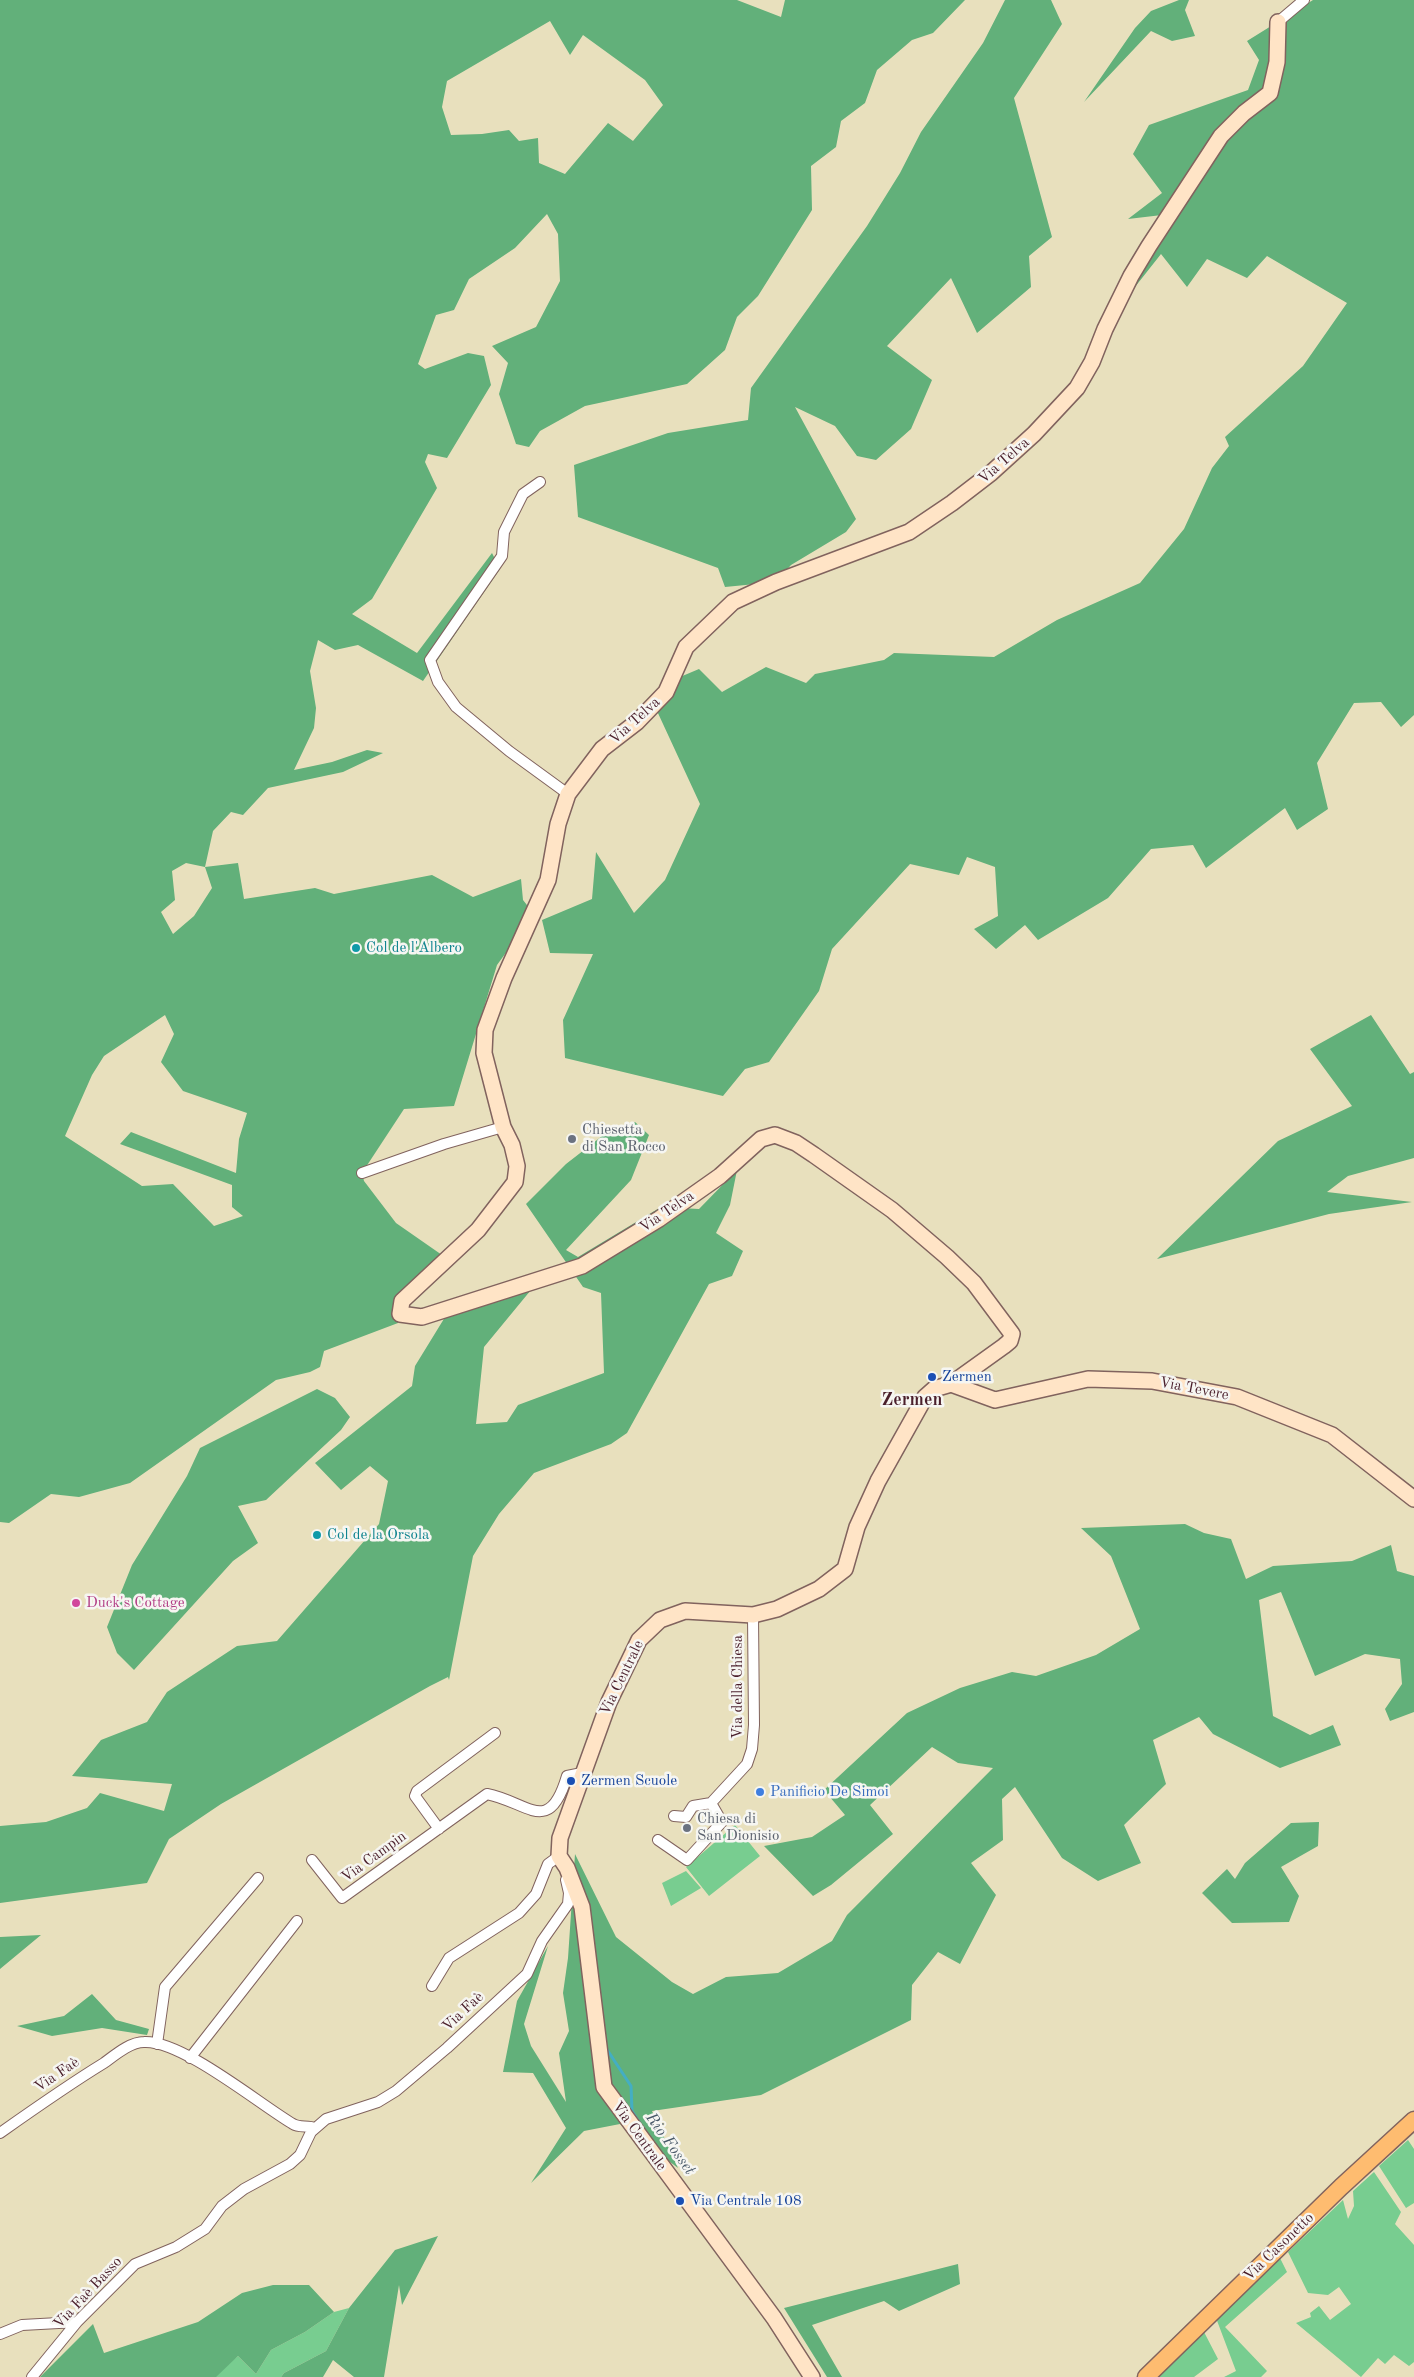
<!DOCTYPE html>
<html>
<head>
<meta charset="utf-8">
<style>
  body { margin:0 }
  canvas { display:block; background:#e8e0bd }
</style>
</head>
<body>
<canvas width="1414" height="2377"></canvas>
<script>
const context = document.querySelector('canvas').getContext('2d');
context.lineJoin = 'round';
function fill(path, color) { context.fillStyle = color; context.fill(path, 'evenodd'); }
function trace(path, color, width, dash) { context.strokeStyle = color; context.lineWidth = width; context.lineCap = dash ? 'butt' : 'round'; context.setLineDash(dash || []); context.stroke(path); }
function write(font, color, halo, rows, align = 'center') {
  context.font = font + ' "Old Standard TT",serif'; context.lineWidth = 5; context.setLineDash([]); context.textBaseline = 'middle'; context.strokeStyle = halo; context.fillStyle = color; for (const [text, x, y, turn = 0] of rows) {
    context.save(); context.translate(x, y); context.rotate((+turn || 0) * Math.PI / 180); context.textAlign = isNaN(turn) ? turn : align; if (halo) context.strokeText(text, 0, 0); context.fillText(text, 0, 0); context.restore();
  }
}
fill(new Path2D(`
  M735 1825 760 1856 709 1896 686 1867Z
  M686 1871 701 1888 671 1906 662 1883Z
  M1408 2140 1414 2149V2203L1406 2208 1379 2166Z
  M1374 2172 1401 2212 1395 2224 1414 2245V2362L1409 2366 1394 2355 1385 2364 1378 2358 1361 2377 1296 2323 1311 2317 1310 2313 1319 2306 1330 2320 1351 2304 1339 2287 1328 2295 1308 2293 1288 2252 1343 2200 1348 2219 1354 2206 1353 2191Z
  M1280 2258 1287 2272 1225 2327 1267 2371 1261 2377H1224L1236 2371 1216 2318Z
  M349 2308 326 2351 284 2373 281 2377H212L238 2356 256 2374 271 2350 305 2332 334 2312Z
  M1204 2332 1218 2359 1194 2377H1158Z`), '#78cd90');
fill(new Path2D(`
  M0 0H737L781 17 785 0H965L933 33 912 40 877 70 865 103 841 121 836 147 811 166 812 210 758 296 737 317 725 350 687 384 585 406 540 431 529 447 516 444 499 394 508 363 492 346 536 327 560 281 558 234 547 214 515 248 469 279 454 310 436 315 418 364 425 369 468 353 484 356 491 385 447 458 428 454 425 462 437 488 372 599 352 614 417 653 492 553 500 569 423 681 358 645 335 650 318 640 310 671 316 708 314 728 294 770 332 762 367 750 383 753 343 772 268 788 243 815 231 812 213 831 205 867 238 863 244 899 315 888 334 894 432 875 473 897 521 879 523 900 534 914 497 965 454 1106 404 1109 362 1173 364 1181 396 1223 442 1255 400 1297 398 1323 324 1351 320 1367 310 1372 276 1380 130 1483 79 1497 51 1494 9 1523 0 1522ZM550 21 570 55 583 35 645 80 663 105 633 141 608 123 565 174 539 163 538 138 519 141 509 130 482 134 451 135 442 107 447 81ZM186 863 205 867 212 888 194 916 173 934 161 912 175 900 172 871ZM165 1015 174 1034 161 1062 183 1091 247 1113 239 1139 236 1173 131 1132 120 1144 232 1185V1207L243 1216 214 1226 173 1184 142 1186 65 1136 92 1075 104 1056Z
  M1005 0H1051L1062 24 1014 98 1052 237 1029 256 1031 287 977 333 951 278 887 346 932 380 911 429 876 460 857 456 835 426 795 407 856 519 846 532 791 565 776 582 725 587 718 568 578 517 574 465 668 433 748 420 751 388 867 226 900 173 921 132 983 43Z
  M1179 0H1189L1185 10 1195 36 1172 41 1151 31 1084 102 1135 28 1151 11Z
  M1313 0H1414V715L1401 727 1381 702 1354 703 1317 763 1328 809 1297 830 1285 808 1206 868 1193 845 1151 849 1108 898 1038 940 1025 925 996 949 974 929 998 916 995 867 967 857 959 875 910 864 832 949 819 991 769 1062 745 1069 723 1096 565 1058 563 1020 593 954 550 953 542 920 592 899 596 852 634 913 665 880 700 804 657 711 680 677 699 669 722 692 766 667 806 683 815 674 884 660 894 653 994 657 1057 620 1140 583 1184 529 1212 468 1229 446 1225 437 1303 366 1347 303 1267 256 1247 278 1207 259 1187 287 1161 254 1131 292 1179 213 1128 219 1162 193 1133 154 1149 125 1248 90 1259 60 1247 41Z
  M1371 1015 1410 1074 1414 1072V1158L1348 1176 1327 1192 1412 1202 1329 1214 1157 1259 1278 1141 1352 1106 1310 1049Z
  M635 1122 649 1135 631 1180 566 1250 578 1257 661 1207 699 1209 737 1170 730 1205 716 1233 743 1251 732 1276 709 1284 627 1433 611 1444 534 1473 499 1514 473 1556 449 1680 448 1677 430 1686 221 1804 169 1839 147 1883 0 1903V1826L46 1822 87 1808 100 1793 164 1811 172 1784 72 1776 101 1740 147 1722 167 1692 237 1646 277 1641 379 1524 388 1481 370 1466 341 1490 315 1463 412 1386 415 1366 450 1309 540 1279 484 1347 476 1424 507 1422 518 1405 604 1373 601 1293 583 1287 526 1204 566 1164 606 1133Z
  M317 1389 335 1398 350 1417 341 1430 266 1500 238 1506 258 1543 233 1561 134 1670 117 1653 107 1627 132 1565 187 1476 200 1448Z
  M1185 1524 1204 1533 1231 1539 1246 1579 1273 1566 1352 1561 1391 1545 1397 1571 1414 1576V1712L1390 1721 1385 1709 1402 1684 1400 1659 1365 1654 1315 1676 1281 1592 1259 1600 1273 1716 1310 1735 1333 1725 1341 1745 1280 1768 1213 1734 1199 1717 1153 1740 1166 1784 1124 1825 1141 1863 1098 1881 1062 1858 1015 1787 1002 1799 1003 1840 971 1863 996 1895 960 1964 938 1952 912 1985 911 2020 761 2095 652 2111 678 2168 620 2124 584 2131 531 2183 566 2128 533 2073 503 2072 517 2001 548 1946 524 2024 531 2046 566 2102 559 2053 569 2031 563 1993 568 1958 575 1854 616 1937 672 1982 693 1994 726 1977 778 1973 832 1941 847 1915 993 1768 958 1763 932 1747 870 1805 893 1834 831 1885 813 1896 764 1846 812 1837 845 1815 824 1790 907 1713 960 1688 1012 1672 1036 1676 1096 1655 1140 1629 1111 1556 1081 1528Z
  M1319 1822 1318 1846 1281 1867 1299 1896 1289 1922 1232 1923 1202 1893 1227 1869 1235 1879 1245 1863 1291 1823Z
  M41 1935 0 1969V1937Z
  M92 1994 116 2020 149 2029 147 2035 102 2028 52 2036 17 2026 64 2016Z
  M438 2236 402 2305 399 2285 384 2377H354L333 2360 323 2377H281L284 2373 326 2351 349 2308 395 2250Z
  M958 2264 960 2284 899 2311 884 2301 812 2325 842 2377H827L784 2308Z
  M273 2285H309L334 2312 305 2332 271 2350 256 2374 238 2356 216 2377H40L93 2324 104 2353 198 2322 242 2293Z`), '#62b07a');
trace(new Path2D(`
  M606 2048 631 2086 632 2111 639 2122`), '#44aec3', 3);
const street = new Path2D(`
  M1278 22 1304 0
  M540 482 523 494 504 532 502 556 430 660 438 682 456 707 509 751 568 794
  M362 1173 444 1144 503 1127
  M674 1816 686 1817 693 1806 711 1803 747 1764 752 1749 754 1725 753 1615
  M439 1829 415 1796 417 1791 495 1733
  M658 1840 687 1860 722 1822 711 1803
  M312 1860 342 1898 487 1794C528 1802 549 1837 567 1776L582 1773
  M432 1986 449 1958 519 1913 536 1894 548 1864 559 1856
  M157 2044 165 1987 258 1878
  M190 2058 297 1921
  M0 2133C34 2109 68 2085 104 2063 115 2055 130 2042 144 2042 182 2040 259 2104 293 2124 299 2128 308 2125 315 2128
  M0 2334 22 2325 77 2322
  M32 2377 77 2322 135 2264 176 2247 205 2229 222 2206 244 2189 290 2164 300 2155 311 2132 326 2119 378 2102 396 2091 447 2048 527 1974 542 1941 568 1904 569 1893 566 1880`);
const secondary = new Path2D(`
  M951 1384 995 1400 1088 1379 1152 1381 1237 1397 1332 1435 1414 1499
  M812 2377 774 2318 604 2087 582 1907 567 1868 559 1856 560 1838 609 1702 639 1640 660 1620 685 1611 753 1615 777 1609 819 1589 845 1569 857 1527 878 1481 925 1397 934 1389 951 1384 1004 1346 1010 1341 1012 1334 974 1283 947 1257 892 1210 814 1155 796 1143 775 1135 761 1139 720 1176 659 1219 582 1266 422 1317 400 1314 402 1301 478 1230 515 1182 517 1166 512 1145 503 1127 484 1053 485 1030 504 978 548 880 558 824 568 794 602 749 637 722 666 692 686 647 733 602 776 582 909 532 952 503 991 473 1034 434 1077 388 1092 362 1105 329 1131 276 1149 246 1221 136 1244 113 1270 93 1277 62 1278 22`);
const primary = new Path2D(`
  M1146 2377 1341 2187 1414 2120`);
trace(street, '#81635e', 12);
trace(secondary, '#81635e', 18);
trace(primary, '#81635e', 19);
trace(street, '#fff', 10);
trace(secondary, '#ffe4c6', 15);
trace(primary, '#febc70', 16);
for (const [x, y, r, color] of [
  [356,948,5,"#0f9aa8"],
  [572,1139,5,"#6b7280"],
  [932,1377,5,"#1a4fb4"],
  [317,1535,5,"#0f9aa8"],
  [76,1603,5,"#d1479c"],
  [571,1781,5,"#1a4fb4"],
  [760,1792,5,"#3f7fe0"],
  [687,1828,5,"#6b7280"],
  [680,2201,5,"#1a4fb4"]
]) { const dot = new Path2D(); dot.arc(x, y, r, 0, 2 * Math.PI); context.fillStyle = color; context.fill(dot); trace(dot, '#f6f6f2', 2); }
write('15px', '#4a1f2b', '#f6f6f2', [
  ["Via Telva",1004,461,-41],
  ["Via Telva",635,721,-42],
  ["Via Telva",667,1212,-34],
  ["Via Tevere",1194,1389,11],
  ["Via Centrale",622,1678,-64],
  ["Via della Chiesa",738,1687,-90],
  ["Via Campin",374,1857,-36],
  ["Via Faè",463,2012,-43],
  ["Via Faè",57,2075,-34],
  ["Via Centrale",639,2136,54],
  ["Via Casonetto",1279,2247,-44],
  ["Via Faè Basso",88,2293,-47]
]);
write('15px', '#0d838f', '#f6f6f2', [
  ["Col de l'Albero",366,948],
  ["Col de la Orsola",327,1535]
], 'left');
write('15px', '#5b616d', '#f6f6f2', [
  ["Chiesetta",582,1130],
  ["di San Rocco",582,1147],
  ["Chiesa di",697,1819],
  ["San Dionisio",697,1836]
], 'left');
write('15px', '#164399', '#f6f6f2', [
  ["Zermen",942,1377],
  ["Zermen Scuole",581,1781],
  ["Via Centrale 108",690,2201]
], 'left');
write('15px', '#b23c85', '#f6f6f2', [
  ["Duck's Cottage",86,1603]
], 'left');
write('15px', '#366cbe', '#f6f6f2', [
  ["Panificio De Simoi",770,1792]
], 'left');
write('italic 16px', '#485868', '#f6f6f2', [
  ["Rio Fosset",670,2144,54]
]);
write('bold 18px', '#4a1f2b', '#f6f6f2', [
  ["Zermen",912,1400]
]);
</script>
</body>
</html>
